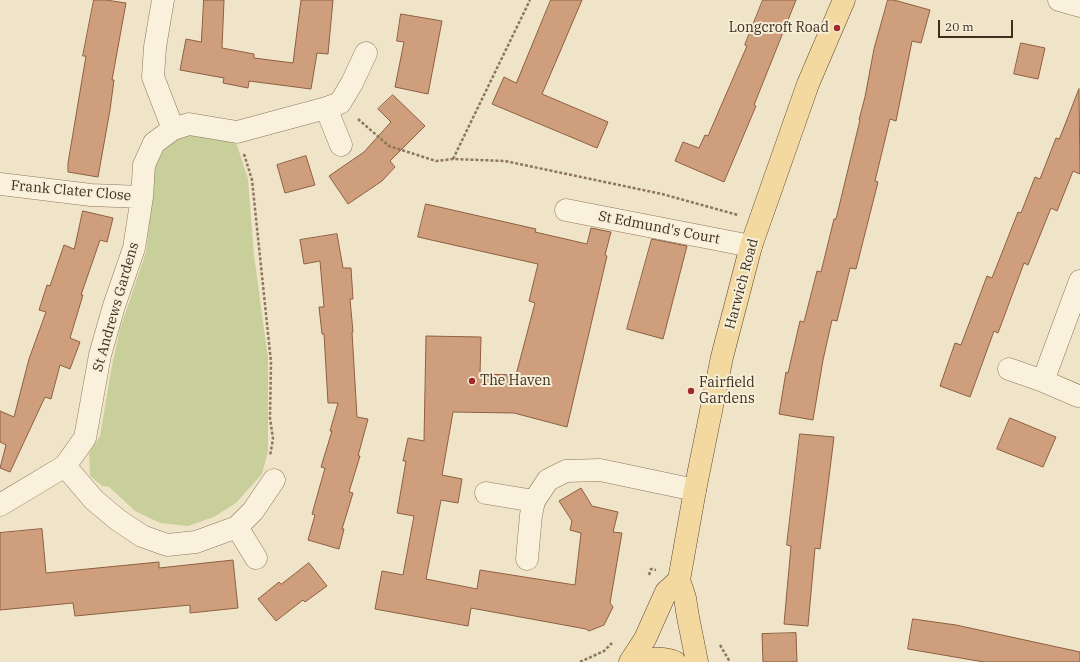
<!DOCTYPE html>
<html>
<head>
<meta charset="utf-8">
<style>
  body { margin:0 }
  #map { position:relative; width:1080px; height:662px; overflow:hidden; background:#f0e4c8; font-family:"IBM Plex Serif",serif }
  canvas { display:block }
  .scale { position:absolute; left:938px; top:20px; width:75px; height:18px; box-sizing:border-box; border:2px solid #3d2e20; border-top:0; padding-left:5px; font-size:12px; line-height:14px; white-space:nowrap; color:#3d2e20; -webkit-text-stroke:3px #f7eed8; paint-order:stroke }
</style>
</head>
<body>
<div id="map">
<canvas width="1080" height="662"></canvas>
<div class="scale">20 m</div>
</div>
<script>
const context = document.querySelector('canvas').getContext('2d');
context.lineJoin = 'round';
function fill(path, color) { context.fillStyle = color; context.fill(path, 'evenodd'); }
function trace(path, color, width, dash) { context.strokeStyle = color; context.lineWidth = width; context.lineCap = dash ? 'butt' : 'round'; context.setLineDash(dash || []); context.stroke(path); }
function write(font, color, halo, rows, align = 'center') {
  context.font = font + ' "IBM Plex Serif",serif'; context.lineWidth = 4; context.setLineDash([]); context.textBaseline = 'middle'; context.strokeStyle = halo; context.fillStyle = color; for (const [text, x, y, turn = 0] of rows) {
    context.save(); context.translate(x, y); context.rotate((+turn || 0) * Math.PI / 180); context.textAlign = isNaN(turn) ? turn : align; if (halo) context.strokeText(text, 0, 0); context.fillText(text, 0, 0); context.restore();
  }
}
fill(new Path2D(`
  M190 134 232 142 237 145 248 179 254 255 268 358V452L262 474 236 503 214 517 188 526 160 523 135 511 109 487 102 486 90 476 89 453 100 436 112 365 120 329 146 252 155 168C162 147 169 140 190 134Z`), '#c9cf9b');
const building = new Path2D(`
  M94 0H106L126 3 112 80H114L110 110 98 177 68 172V163L86 56H83Z
  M204 0H224L222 48 254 54V58L293 63 301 0H333L328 54 317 53 311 89 249 81 248 88 223 83 224 78 180 70 186 39 201 42Z
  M551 0H582L542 94 608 122 597 148 492 104 504 77 516 83Z
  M763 0H796L754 105 756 106 724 182 675 161 683 142 699 148 705 135 708 136 747 46 745 45Z
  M888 0H894L930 10 921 43 912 41 896 121 890 119 875 181 878 182 856 269 850 268 837 321 832 320 823 360 813 420 779 414 786 372 788 373 800 321 804 322 817 271 821 272 834 219H836L860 120H859L865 97 874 49Z
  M401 14 442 21 428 94 395 87 404 42 397 41Z
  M1021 43 1045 48 1038 79 1014 74Z
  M1079 89 1080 174 1073 171 1057 211 1051 208 1028 265 1024 263 998 333 994 331 970 397 940 386 955 343 961 345 987 276 992 278 1018 212 1021 213 1035 177 1040 179 1056 138 1059 139Z
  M393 95 425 126 390 161 395 167 382 181 348 204 329 176 364 152 391 122 378 109Z
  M306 156 315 185 285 193 277 165Z
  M426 204 536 229 535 232 587 244 591 228 611 232 605 255 607 256 567 427 514 413 453 412 442 475 462 479 458 503 441 500 426 579 477 589 480 570 575 585 581 533 570 530 572 521 559 501 581 488 592 506 618 512 613 532 622 533 610 603 613 607 604 625 589 631 586 629 471 608 468 626 375 609 382 571 403 575 414 516 397 513 406 461H403L408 438 424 441 426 336 481 337 480 374 516 375 535 303 529 301 538 264 418 237Z
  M83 211 113 218 107 242 100 240 81 295H83L70 338 80 342 70 369 60 365 51 399 45 397 10 472 0 468 6 445 0 442V411L14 417 29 359 46 312 39 310 47 285 50 286 64 245 74 249Z
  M337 234 343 268H351L353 299H350L353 332H352L357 417 368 419 358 456H360L349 492 353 493 342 529H344L339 549 308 540 315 515 312 514 325 468 321 467 332 431H330L338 403H328L324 334H322L319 307H324L320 261 304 264 300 240Z
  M652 239 687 246 663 339 627 329Z
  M1010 418 1056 437 1043 467 997 449Z
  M800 434 834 437 820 549 815 548 808 626 784 624 791 546 787 545Z
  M42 529 46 573 159 562V568L233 560 238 608 190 613V605L75 616 73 603 0 610V533Z
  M309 563 327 586 305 602 303 600 276 621 258 599 279 582 281 584Z
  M913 619 956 625 1080 652V662H984L908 649Z
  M796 633 797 662H763L762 634Z`);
fill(building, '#cf9f7d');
trace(building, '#8d5f41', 1);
const minor = new Path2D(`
  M163 0 155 47 153 77 173 129
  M1059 0 1080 6
  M326 108 341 145
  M0 184 91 195 142 197
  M566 210 751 246
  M1009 369 1043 381 1078 396
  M1043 381 1080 281
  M65 466 94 500 118 520 142 536 167 545 196 542 237 527 253 511 274 480
  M486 493 534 501
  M0 505 65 466 85 438 100 355 114 306 134 248 142 197 144 165 154 143 173 129 189 124 237 132 326 108 340 103 352 83 366 53
  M237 527 256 558
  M527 559 531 515 534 501 548 480 566 471 600 470 695 490`);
const major = new Path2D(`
  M679 580 685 598 688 617 697 662
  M630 662 645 639 666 592 679 580 695 490 722 357 751 246 808 84 844 0
  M640 662C652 658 663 657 675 662`);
trace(minor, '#8d765c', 23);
trace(major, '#5b4430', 23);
trace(new Path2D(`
  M358 119 389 146 436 161 453 159 505 161 662 194 738 215
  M244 154 252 180 271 362 270 418 273 439 270 456
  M453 159 530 0
  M649 575 651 569 656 570
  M720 645 730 662
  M580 662 604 651 612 643`), '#8d765c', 2.5, [3, 2]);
trace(minor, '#faf1dc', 22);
trace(major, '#f3d9a0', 22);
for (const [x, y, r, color] of [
  [837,28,4,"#9e2a2b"],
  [472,381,4,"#9e2a2b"],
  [691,391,4,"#9e2a2b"]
]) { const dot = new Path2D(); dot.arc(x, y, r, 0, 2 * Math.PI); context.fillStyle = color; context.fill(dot); trace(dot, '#f7eed8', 1.5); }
write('14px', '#3d2e20', '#f7eed8', [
  ["Longcroft Road",829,28,"right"],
  ["The Haven",480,381],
  ["Fairfield",699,383],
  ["Gardens",699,399]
], 'left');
write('14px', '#3d2e20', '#f7eed8', [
  ["Frank Clater Close",71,191,5],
  ["St Edmund's Court",659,228,11],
  ["Harwich Road",742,284,-75],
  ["St Andrews Gardens",116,307,-74]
]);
</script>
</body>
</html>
